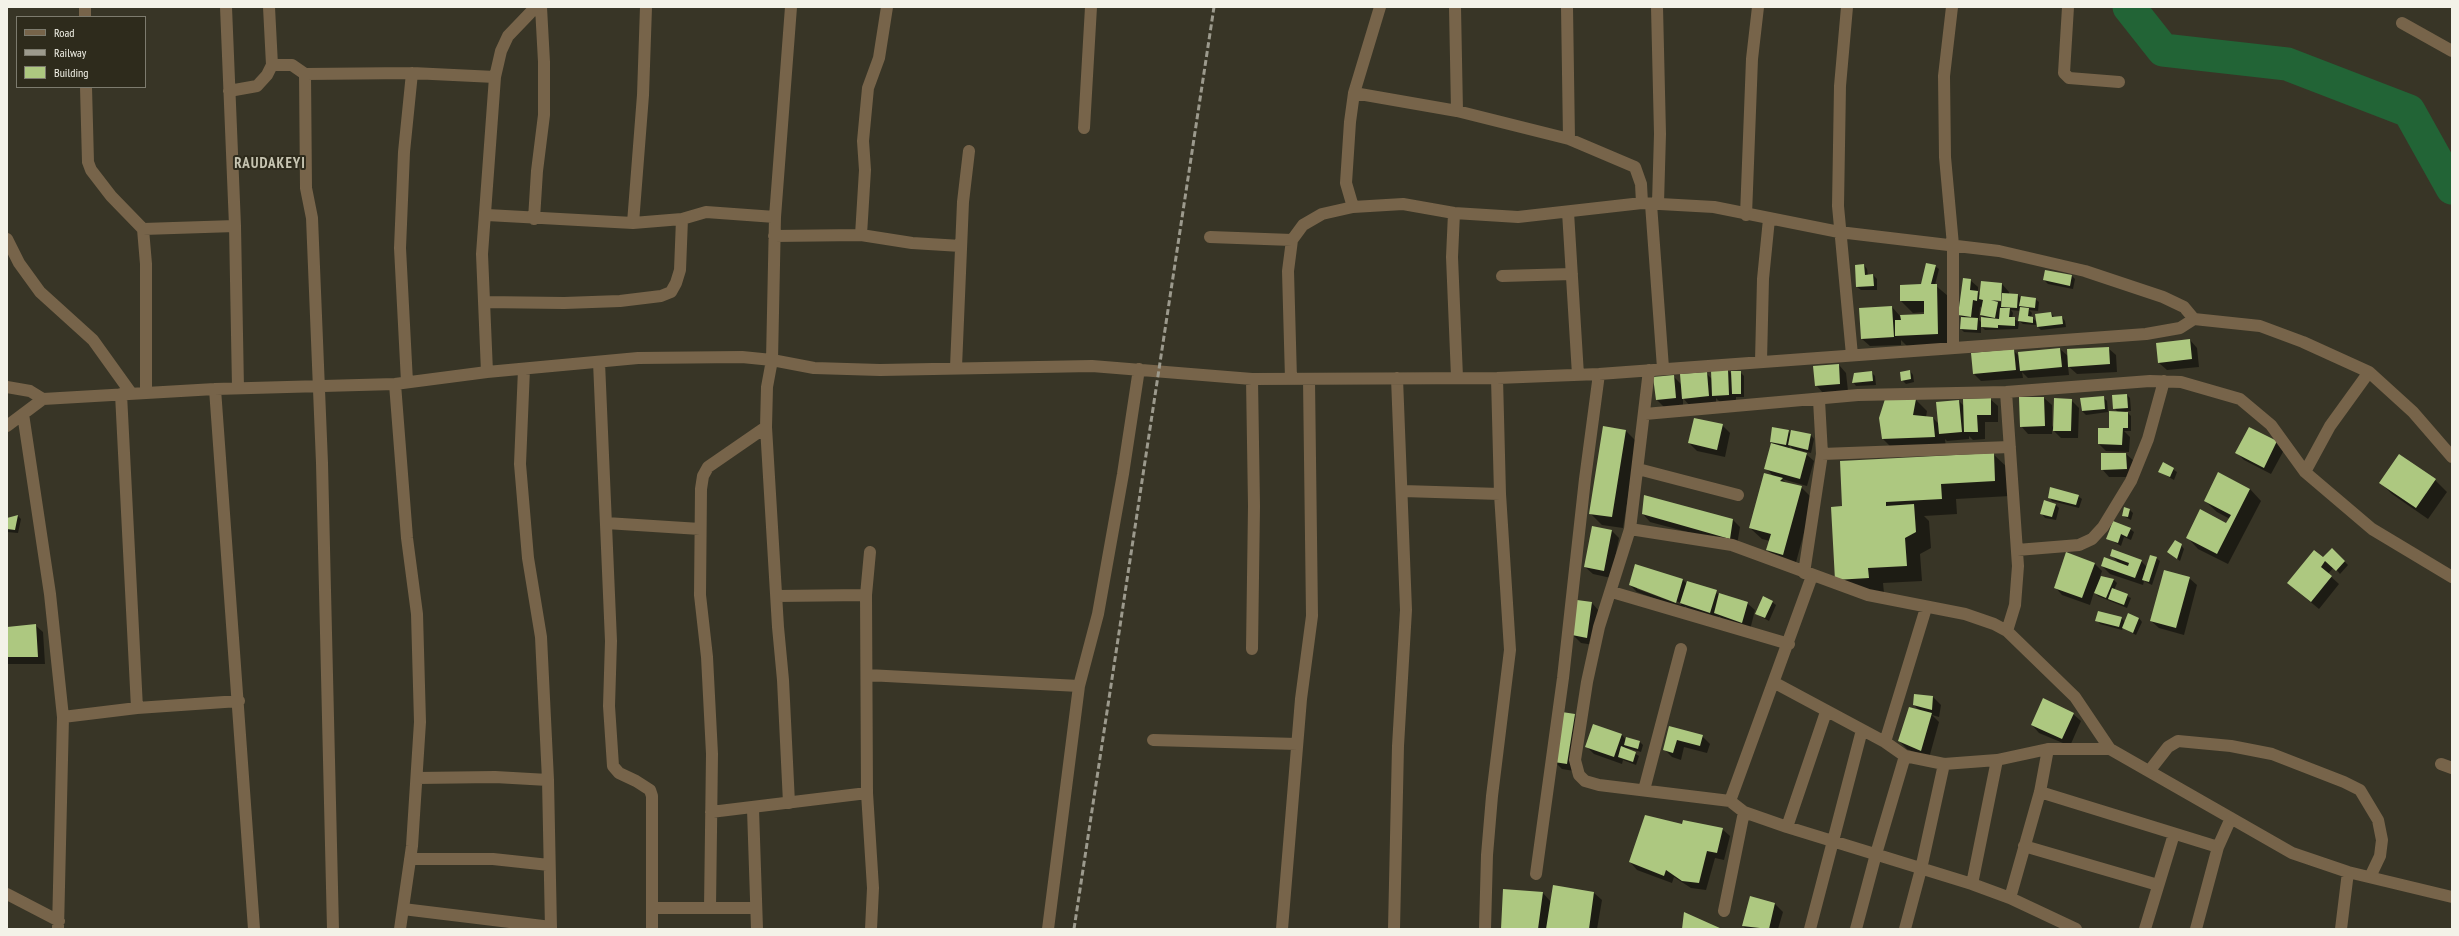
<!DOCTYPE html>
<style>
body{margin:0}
#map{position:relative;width:2459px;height:936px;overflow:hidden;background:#383526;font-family:"PT Sans Narrow",sans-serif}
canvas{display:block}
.frame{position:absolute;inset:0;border:8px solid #f3f2e8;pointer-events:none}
.legend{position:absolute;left:16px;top:16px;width:130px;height:72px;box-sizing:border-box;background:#2e2b1c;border:1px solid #7d7b6e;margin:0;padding:5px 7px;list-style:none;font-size:12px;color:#f3f2e8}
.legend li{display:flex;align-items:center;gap:8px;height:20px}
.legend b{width:20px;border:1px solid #7d7b6e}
</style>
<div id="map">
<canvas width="2459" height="936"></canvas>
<div class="frame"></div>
<ul class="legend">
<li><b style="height:5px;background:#77644a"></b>Road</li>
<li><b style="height:5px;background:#9c9a8d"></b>Railway</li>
<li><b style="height:11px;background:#adc880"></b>Building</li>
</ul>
</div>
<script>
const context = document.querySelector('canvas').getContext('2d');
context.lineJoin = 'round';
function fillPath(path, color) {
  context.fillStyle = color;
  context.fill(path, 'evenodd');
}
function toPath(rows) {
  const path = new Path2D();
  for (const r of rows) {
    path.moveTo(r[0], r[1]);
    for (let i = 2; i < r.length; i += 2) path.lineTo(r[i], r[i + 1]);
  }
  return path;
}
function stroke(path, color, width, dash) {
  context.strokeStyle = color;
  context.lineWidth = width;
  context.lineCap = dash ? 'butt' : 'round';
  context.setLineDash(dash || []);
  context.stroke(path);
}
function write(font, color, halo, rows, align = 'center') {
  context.font = font + ' "PT Sans Narrow",sans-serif';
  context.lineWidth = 4;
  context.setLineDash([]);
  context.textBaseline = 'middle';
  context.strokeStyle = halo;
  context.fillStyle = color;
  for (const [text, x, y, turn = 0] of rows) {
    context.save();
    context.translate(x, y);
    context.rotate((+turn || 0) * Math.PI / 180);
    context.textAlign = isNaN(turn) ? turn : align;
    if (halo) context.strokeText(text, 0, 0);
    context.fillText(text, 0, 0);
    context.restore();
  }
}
fillPath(toPath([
 [1864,265,1867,269,1868,276,1873,275,1877,279,1877,290,1861,290,1857,287],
 [1935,266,1939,269,1935,285,1948,296,1949,345,1908,347,1901,340,1901,345,1870,346,1862,339,1892,307,1900,316,1925,314,1925,312,1913,313,1901,301,1922,285],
 [2072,276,2075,279,2073,289,2048,284,2044,280],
 [1970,280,1978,287,1978,292,1981,295,2002,284,2009,292,2009,294,2018,295,2021,299,2035,299,2039,302,2038,311,2029,310,2032,313,2031,317,2037,322,2051,313,2054,317,2062,317,2065,321,2066,327,2041,330,2036,325,2023,324,2019,321,2020,311,2011,310,2013,313,2012,318,2019,322,2018,329,1985,330,1981,326,1981,333,1964,332,1961,329,1962,317,1960,315],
 [1987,299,2006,300,2006,302,1987,301],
 [1980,307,1983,308,1981,315,1985,319,1982,323,1979,320],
 [2190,340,2197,348,2199,367,2167,370,2159,363],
 [2108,348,2116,355,2117,372,2077,374,2068,366,2069,375,2028,378,2022,372,2023,378,1981,381,1974,374,2013,350,2019,356,2060,349,2069,357],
 [1839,365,1846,373,1848,391,1823,393,1816,385],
 [1728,370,1732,375,1740,372,1744,376,1744,397,1736,397,1736,403,1721,403,1716,398,1716,404,1690,406,1683,398,1683,405,1665,408,1657,400,1654,378,1673,376,1681,384,1706,373,1712,379],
 [1910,371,1913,375,1914,382,1906,384,1902,380],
 [1871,372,1875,376,1876,385,1856,386,1853,382],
 [2127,395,2130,398,2131,411,2126,411,2131,416,2131,431,2124,431,2130,437,2129,452,2106,451,2099,444,2112,429,2118,412,2114,408],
 [2103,397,2107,401,2108,412,2086,415,2082,411,2081,399],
 [2044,398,2052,405,2052,427,2071,400,2079,408,2078,438,2061,438,2052,429,2052,434,2028,434,2021,426],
 [1990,399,1998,406,1998,422,1985,422,1985,439,1973,440,1969,436,1969,439,1947,441,1945,439,1946,448,1895,451,1883,439,1880,418,1916,400,1927,411,1926,417,1933,418,1939,424,1959,401,1964,406],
 [1722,425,1730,433,1725,457,1697,451,1689,443],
 [1625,430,1637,442,1623,528,1602,525,1590,513],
 [1788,431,1791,434,1792,431,1811,435,1814,439,1811,453,1799,450,1798,451,1806,454,1814,461,1807,486,1782,479,1787,484,1801,487,1813,499,1795,566,1779,561,1767,550,1770,541,1762,539,1750,528,1773,476,1766,468,1772,444,1771,442],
 [1790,446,1794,450,1789,449],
 [2276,442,2284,450,2271,474,2244,460,2237,453],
 [1993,454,2009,469,2010,496,1956,499,1957,514,1924,516,1929,521,1931,548,1920,554,1922,581,1883,583,1884,593,1851,595,1836,579,1843,507],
 [2126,454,2134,461,2134,477,2109,477,2102,469],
 [2399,456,2435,480,2447,492,2428,519,2392,494,2381,483],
 [2164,464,2177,472,2174,480,2160,472],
 [2219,473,2250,489,2261,501,2228,564,2198,549,2187,537,2227,524,2230,519,2217,512,2205,501],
 [2078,496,2082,499,2079,508,2052,501,2049,497],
 [2056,505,2059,508,2056,520,2045,518,2042,514],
 [2130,510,2133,513,2131,520,2123,516],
 [1643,514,1732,519,1740,527,1737,545,1650,522],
 [18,516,21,519,18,533,7,532,7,519],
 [2130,529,2134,532,2131,540,2124,537,2121,546,2107,538],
 [1611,530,1619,538,1611,578,1593,574,1585,567],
 [2181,545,2184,549,2180,561,2169,552],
 [2332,549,2348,565,2340,574,2334,567,2328,574,2339,584,2319,609,2296,590],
 [2111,555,2141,561,2147,567,2156,558,2160,561,2152,585,2144,581,2143,585,2110,574,2102,566,2120,564],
 [2094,563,2102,571,2100,577,2114,580,2117,583,2114,590,2131,598,2127,608,2098,596,2094,592,2090,605,2062,595,2055,587],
 [2189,578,2197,585,2184,635,2159,628,2151,621],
 [1683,580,1687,584,1747,603,1755,610,1750,630,1723,620,1719,616,1718,620,1689,610,1685,606,1684,609,1637,592,1630,585],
 [1637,587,1681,603,1681,605,1637,589],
 [1772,602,1776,605,1769,621,1756,614],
 [1592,603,1599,611,1594,645,1581,643,1573,635],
 [2121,618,2125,622,2139,618,2142,622,2136,635,2123,628,2122,630,2100,624,2097,620],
 [35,625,43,632,45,664,7,664,7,628],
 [1915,695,1933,697,1941,705,1939,717,1932,715,1939,722,1929,758,1907,749,1899,741,1920,711,1914,705],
 [2073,714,2081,721,2070,746,2039,733,2032,725],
 [1575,715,1582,723,1574,771,1562,769,1555,762],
 [1594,726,1622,735,1626,740,1627,738,1640,742,1643,745,1641,752,1628,748,1627,749,1639,756,1636,765,1623,760,1622,764,1594,754,1587,747],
 [1670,727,1702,736,1710,744,1707,753,1684,747,1681,760,1672,757,1664,749],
 [1683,825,1722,829,1730,836,1724,860,1715,858,1706,890,1691,888,1674,877,1672,883,1637,870,1630,862],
 [1542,892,1551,902,1594,893,1602,900,1597,929,1502,929],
 [1751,897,1775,904,1783,912,1778,929,1746,929,1743,926]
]), '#0007');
stroke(toPath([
 [2129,7,2163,50,2287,64,2409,111,2452,188]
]), '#226436', 33);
fillPath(toPath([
 [1926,263,1936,265,1931,284,1937,284,1938,334,1895,336,1895,320,1901,320,1900,315,1924,314,1924,301,1900,301,1900,285,1921,284],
 [1864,264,1865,275,1873,274,1874,286,1856,287,1855,265],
 [2045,270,2072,275,2070,286,2043,280],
 [1963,278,1971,279,1970,290,1978,291,1977,301,1973,300,1971,317,1958,315],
 [1981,281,2002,283,2001,301,1991,300,1998,302,1995,318,1980,315,1983,300,1979,299],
 [2002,293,2018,294,2017,308,2001,307],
 [2021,296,2036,298,2035,308,2019,306],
 [1892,306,1894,337,1861,339,1859,308],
 [2020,307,2029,308,2028,316,2033,317,2033,323,2018,321],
 [2000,308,2010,308,2009,317,2015,317,2015,326,1998,325,1998,328,1981,327,1981,317,1999,319],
 [2051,312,2052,317,2062,316,2063,324,2037,327,2035,314],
 [1961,317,1978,318,1977,330,1960,329],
 [2190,339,2192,359,2158,363,2156,343],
 [2109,347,2110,364,2068,367,2067,349],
 [2060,348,2062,367,2020,371,2018,352],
 [2014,349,2016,370,1973,374,1971,353],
 [1839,364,1840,384,1815,386,1813,366],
 [1728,369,1729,395,1712,396,1711,370],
 [1910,370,1911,379,1901,381,1900,372],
 [1731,371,1741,371,1741,394,1732,394],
 [1872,371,1873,381,1852,383,1854,373],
 [1707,372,1709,396,1682,399,1680,374],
 [1674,375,1676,398,1656,400,1653,377],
 [2127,394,2128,408,2113,409,2112,395],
 [2104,396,2105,409,2082,411,2080,398],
 [2019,397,2044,397,2045,426,2020,427],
 [1991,398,1991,415,1977,415,1978,432,1964,432,1963,399],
 [2054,398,2072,399,2071,431,2053,431],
 [1885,399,1916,399,1913,415,1933,417,1935,437,1882,439,1879,418],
 [1959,400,1962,432,1939,434,1936,402],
 [2109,411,2128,412,2128,428,2123,428,2122,445,2098,444,2098,428,2109,428],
 [1694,418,1723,424,1717,450,1688,443],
 [1603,426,1626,430,1612,517,1589,514],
 [1772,427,1789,430,1786,445,1770,442],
 [2249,427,2277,441,2264,468,2235,453],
 [1791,430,1811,434,1808,450,1788,445],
 [1771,443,1807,453,1800,479,1764,469],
 [1994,453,1995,481,1941,484,1942,499,1886,502,1886,506,1914,504,1916,532,1905,538,1907,566,1868,568,1869,578,1835,580,1831,507,1842,506,1840,461],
 [2101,453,2126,453,2127,469,2101,470],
 [2399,454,2436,479,2416,508,2379,483],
 [2163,462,2174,468,2170,477,2158,472],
 [2218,472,2250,489,2217,554,2186,538,2200,509,2226,523,2231,515,2204,501],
 [1764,473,1783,478,1780,481,1802,486,1783,555,1766,550,1771,534,1749,528],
 [2050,487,2079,495,2076,505,2048,498],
 [1644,495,1733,519,1730,539,1642,514],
 [2044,500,2056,504,2052,517,2040,514],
 [2124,507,2130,509,2128,517,2122,516],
 [18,515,15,530,7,529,7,518],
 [2113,521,2131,528,2127,537,2121,534,2118,543,2106,539],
 [1592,526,1612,530,1604,571,1584,567],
 [2175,540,2182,544,2177,559,2167,552],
 [2332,548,2345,561,2336,571,2325,561,2321,567,2332,576,2311,602,2287,583,2314,550,2323,557],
 [2112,549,2142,560,2135,578,2101,566,2104,557,2128,566,2129,563,2110,556],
 [2066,552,2095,563,2082,598,2054,588],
 [2150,555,2157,557,2149,582,2142,580],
 [1635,564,1683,579,1676,603,1629,585],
 [2164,570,2190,577,2176,628,2150,621],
 [2101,576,2114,579,2106,598,2094,593],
 [1687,581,1717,590,1710,613,1680,603],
 [2112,588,2128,594,2124,605,2108,599],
 [1719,593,1748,602,1742,623,1714,613],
 [1763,596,1773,601,1765,618,1755,614],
 [1577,600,1592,602,1587,638,1572,635],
 [2098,611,2122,617,2119,627,2095,621],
 [2128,613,2139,618,2133,633,2122,628],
 [36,624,38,657,7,657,7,627],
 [1914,694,1933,696,1932,710,1913,705],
 [2043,698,2074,713,2062,739,2031,725],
 [1909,707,1932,713,1921,751,1898,741],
 [1562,712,1575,714,1567,764,1554,762],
 [1593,724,1622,734,1614,757,1585,747],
 [1669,726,1703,735,1700,746,1677,740,1673,753,1663,750],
 [1626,737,1640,741,1638,749,1624,745],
 [1621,746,1636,752,1633,762,1618,757],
 [1645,815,1682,824,1683,820,1723,828,1717,853,1707,851,1699,883,1682,881,1666,870,1664,876,1629,862],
 [1553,885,1594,892,1589,929,1546,929],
 [1503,889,1543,892,1538,929,1501,929],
 [1750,896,1775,903,1769,929,1742,926],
 [1684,912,1722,929,1682,929]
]), '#adc880');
stroke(toPath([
 [226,7,235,226,238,388],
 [1455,7,1457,111],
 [1567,7,1569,139],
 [1657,7,1660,134,1658,203],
 [1847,7,1840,86,1838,206,1852,355],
 [1952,7,1944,76,1945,157,1953,245,1953,348],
 [2068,7,2064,73,2069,78,2119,82],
 [85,17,85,7],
 [2402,23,2452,51],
 [272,65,292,65,305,74,412,73,495,77],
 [305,74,306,188,312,218,322,463,333,929],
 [86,87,88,162,91,170,111,196,143,229,146,264,146,393],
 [229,91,257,86,267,75,272,65,269,7],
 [1354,93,1457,111,1569,139,1635,167,1641,184,1642,203],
 [1084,128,1091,7],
 [1651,204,1663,368],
 [1353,207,1346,183,1350,122,1354,93,1380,7],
 [1568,212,1578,375],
 [1454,213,1452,257,1457,377],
 [487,215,633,223,682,219,706,212,775,217],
 [1746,215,1752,59,1758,7],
 [534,219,537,171,544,115,544,62,541,7],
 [633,223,643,95,646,7],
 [143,229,235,226],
 [861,235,865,170,863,141,868,88,879,58,887,7],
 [774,236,861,235,912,243,961,246],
 [1210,237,1292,240],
 [7,239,19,263,40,292,93,340,131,393],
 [1502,276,1572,274],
 [484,302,564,303,620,301,661,296,671,292,676,283,680,270,682,219],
 [1761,361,1763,279,1769,219],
 [599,362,611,641,609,706,613,766,619,773,636,781,650,790,652,796,652,929],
 [956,367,963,202,969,151],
 [524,369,520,464,528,558,541,637,548,780,551,929],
 [1649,370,1630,529,1599,627,1587,682,1575,760,1579,775,1585,781,1599,785,1730,801,1744,812,1787,827,1972,884,2010,898,2076,929],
 [487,372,482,254,495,77,501,51,508,36,531,12,541,7],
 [1291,379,1288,271,1292,240,1303,225,1322,214,1353,207,1403,204,1454,213,1518,217,1642,203,1714,207,1839,232,1999,251,2085,271,2163,297,2184,307,2194,319],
 [407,382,400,248,404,152,412,73],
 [395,384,407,538,417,614,420,722,412,846,400,929],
 [7,387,30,391,43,399],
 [215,389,254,929],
 [2006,392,2018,566,2015,605,2007,631],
 [121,394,137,708],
 [23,414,50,594,63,717,58,929],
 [1645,414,1858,395,2006,392,2150,381,2181,382,2240,399,2271,425,2305,472,2372,529,2452,577],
 [7,426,43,399,215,389,395,384,487,372,638,358,742,357,772,360,814,368,880,370,1092,366,1252,379,1497,378,1599,374,2146,334,2180,328,2194,319,2260,326,2303,342,2369,372,2413,412,2452,457],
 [1822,454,2010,447],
 [1638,469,1738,495],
 [2305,472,2330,426,2369,372],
 [1403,491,1500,494],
 [606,523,700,529],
 [1630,529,1732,545,1868,595,1965,614,1994,624,2007,631,2075,697,2110,749,2292,853,2348,872,2452,897],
 [2017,550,2079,545,2092,539,2103,527,2131,481,2148,439,2164,381],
 [870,552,866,595,867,793,873,888,871,929],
 [1804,573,1822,454,1819,400],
 [1612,592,1789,644],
 [777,596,866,595],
 [1252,649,1254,506,1252,379],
 [867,675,1079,686],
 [1775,683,1885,742,1905,756,1944,764,1997,760,2048,749,2110,749],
 [63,717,137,708,239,701],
 [1153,740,1297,744],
 [1885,742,1926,608],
 [2441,764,2452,768],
 [2150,770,2168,747,2178,741,2231,746,2272,754,2344,782,2360,790,2378,820,2382,840,2380,856,2370,877],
 [417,778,495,777,548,780],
 [1644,790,1681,649],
 [2040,792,2218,847],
 [1730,801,1812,576],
 [789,803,783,680,778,627,766,427,767,387,772,360,775,217,791,7],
 [753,809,757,929],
 [711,812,867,793],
 [1787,827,1826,712],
 [2024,846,2158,885],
 [410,859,493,859,549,865],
 [1536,874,1563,678,1585,479,1599,374],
 [1972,884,1997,760],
 [7,894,59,921],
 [2010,898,2040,792,2048,749],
 [652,908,756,908],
 [710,908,712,754,707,657,700,595,701,489,703,476,708,467,766,427],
 [403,909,551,927],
 [1724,911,1744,812],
 [1048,929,1079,686,1098,614,1123,474,1139,369],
 [1282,929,1301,699,1312,616,1309,380],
 [1394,929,1398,746,1406,610,1397,378],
 [1485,929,1487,855,1492,796,1510,650,1500,494,1497,378],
 [1810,929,1862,730],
 [1856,929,1876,854,1905,756],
 [1905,929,1921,869,1944,764],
 [2145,929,2174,834],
 [2196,929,2218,847,2231,818],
 [2341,929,2348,872]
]), '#77644a', 12);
stroke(toPath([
 [1074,929,1214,7]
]), '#9c9a8d', 3, [6, 3]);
context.letterSpacing = '1px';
write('bold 15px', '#c6c4b1', '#2e2b1c', [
 ["RAUDAKEYI",270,164]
]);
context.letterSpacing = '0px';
</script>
